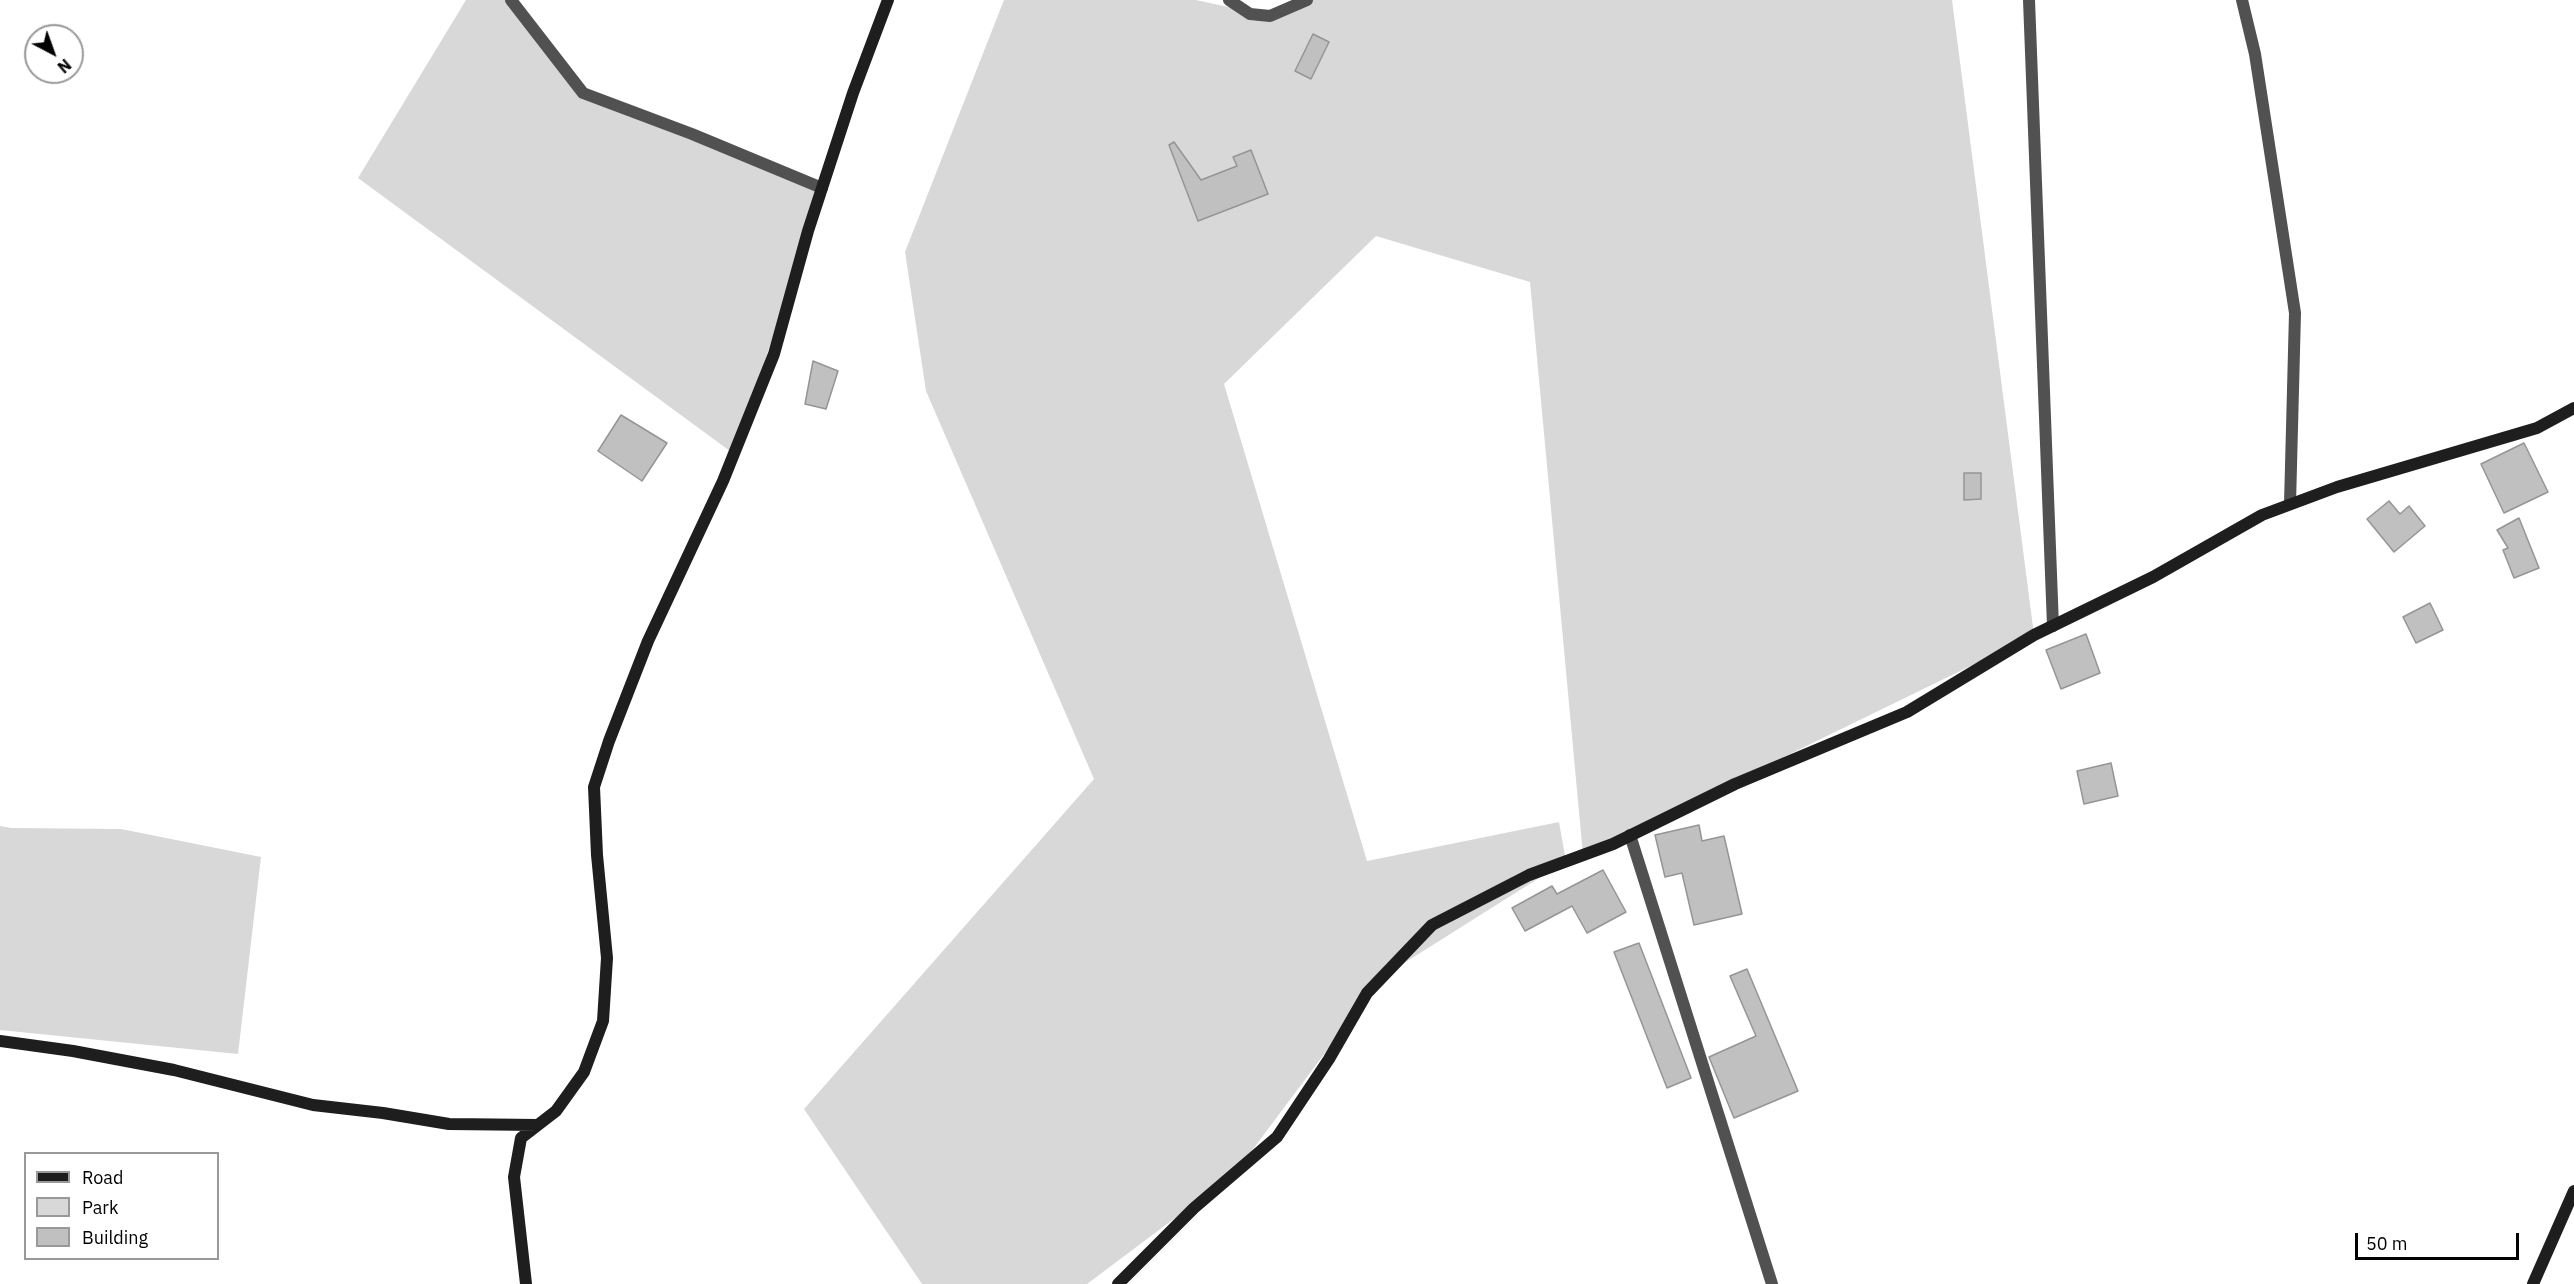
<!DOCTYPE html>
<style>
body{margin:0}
#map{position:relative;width:2574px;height:1284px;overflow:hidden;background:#fff;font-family:"IBM Plex Sans",sans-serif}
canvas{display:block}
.legend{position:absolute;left:24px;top:1152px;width:195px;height:108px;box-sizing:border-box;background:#fff;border:2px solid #999;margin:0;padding:8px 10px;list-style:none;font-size:18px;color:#000}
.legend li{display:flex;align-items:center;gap:12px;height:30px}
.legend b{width:30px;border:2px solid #999}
.north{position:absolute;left:24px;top:24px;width:60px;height:60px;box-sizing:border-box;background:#fff;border:2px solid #999;border-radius:50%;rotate:139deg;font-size:16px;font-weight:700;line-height:24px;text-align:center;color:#000}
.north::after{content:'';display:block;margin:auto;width:21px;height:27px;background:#000;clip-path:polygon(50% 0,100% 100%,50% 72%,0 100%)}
.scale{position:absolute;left:2355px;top:1233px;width:164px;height:27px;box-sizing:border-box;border:3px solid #000;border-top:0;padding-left:8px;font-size:18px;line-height:21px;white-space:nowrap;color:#000;-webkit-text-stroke:4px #fff;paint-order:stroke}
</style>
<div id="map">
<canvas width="2574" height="1284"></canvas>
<ul class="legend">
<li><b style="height:8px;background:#1e1e1e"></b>Road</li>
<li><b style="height:16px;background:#d8d8d8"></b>Park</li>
<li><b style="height:16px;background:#c0c0c0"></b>Building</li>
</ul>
<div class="north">N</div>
<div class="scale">50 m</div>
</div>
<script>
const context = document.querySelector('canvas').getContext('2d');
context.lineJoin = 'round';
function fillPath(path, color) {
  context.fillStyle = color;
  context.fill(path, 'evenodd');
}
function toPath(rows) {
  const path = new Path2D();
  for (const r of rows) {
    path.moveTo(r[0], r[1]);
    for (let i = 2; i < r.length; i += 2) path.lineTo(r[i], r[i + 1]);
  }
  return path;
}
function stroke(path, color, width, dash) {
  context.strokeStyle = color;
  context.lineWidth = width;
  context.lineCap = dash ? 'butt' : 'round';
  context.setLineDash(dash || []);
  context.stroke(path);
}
fillPath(toPath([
 [466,0,509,0,583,93,822,188,734,454,358,178],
 [1004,0,1196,0,1270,16,1298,0,1952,0,2034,635,1583,855,1530,282,1376,236,1224,384,1367,861,1559,822,1566,861,1382,977,1235,1173,1087,1284,922,1284,804,1109,1094,779,926,391,905,252],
 [0,826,11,828,121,829,261,857,238,1054,0,1030]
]), '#d8d8d8');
const building = toPath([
 [1313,34,1329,42,1311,79,1295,71,1313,34],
 [1174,142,1201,180,1237,166,1233,157,1251,150,1268,194,1198,221,1169,145,1174,142],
 [813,361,838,371,826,409,805,404,813,361],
 [621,415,667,443,642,481,598,451,621,415],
 [2524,443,2548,492,2504,513,2481,464,2524,443],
 [1964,473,1981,473,1981,499,1964,500,1964,473],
 [2389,501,2400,514,2409,506,2425,526,2394,552,2367,519,2389,501],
 [2519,518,2539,568,2514,578,2503,550,2508,548,2497,530,2519,518],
 [2430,603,2443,630,2416,643,2403,617,2430,603],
 [2086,634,2100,673,2061,689,2046,650,2086,634],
 [2111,763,2118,796,2084,804,2077,771,2111,763],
 [1699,825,1702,841,1724,836,1742,914,1694,925,1682,873,1665,877,1655,835,1699,825],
 [1603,870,1626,912,1587,933,1572,906,1525,931,1512,908,1552,886,1557,894,1603,870],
 [1639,943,1691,1078,1667,1088,1614,952,1639,943],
 [1747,969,1798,1091,1734,1118,1709,1057,1756,1036,1730,976,1747,969]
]);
fillPath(building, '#c0c0c0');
stroke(building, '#959595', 1.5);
stroke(toPath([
 [511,0,583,93,692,134,822,188],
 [1229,0,1250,14,1270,16,1307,0],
 [2029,0,2053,626],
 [2242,0,2255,54,2295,313,2290,504],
 [1630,835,1772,1284]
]), '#515151', 12);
stroke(toPath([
 [0,1041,73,1051,174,1070,313,1105,383,1113,449,1124,538,1125],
 [526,1284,514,1177,521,1138,556,1111,584,1072,603,1021,607,958,597,855,594,787,609,741,648,641,723,481,774,354,808,231,853,93,888,0],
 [1118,1284,1194,1208,1277,1137,1329,1059,1367,993,1432,925,1529,875,1613,844,1735,784,1907,712,2034,635,2153,577,2262,515,2337,487,2537,428,2574,408],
 [2533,1284,2574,1191]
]), '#1e1e1e', 12);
</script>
